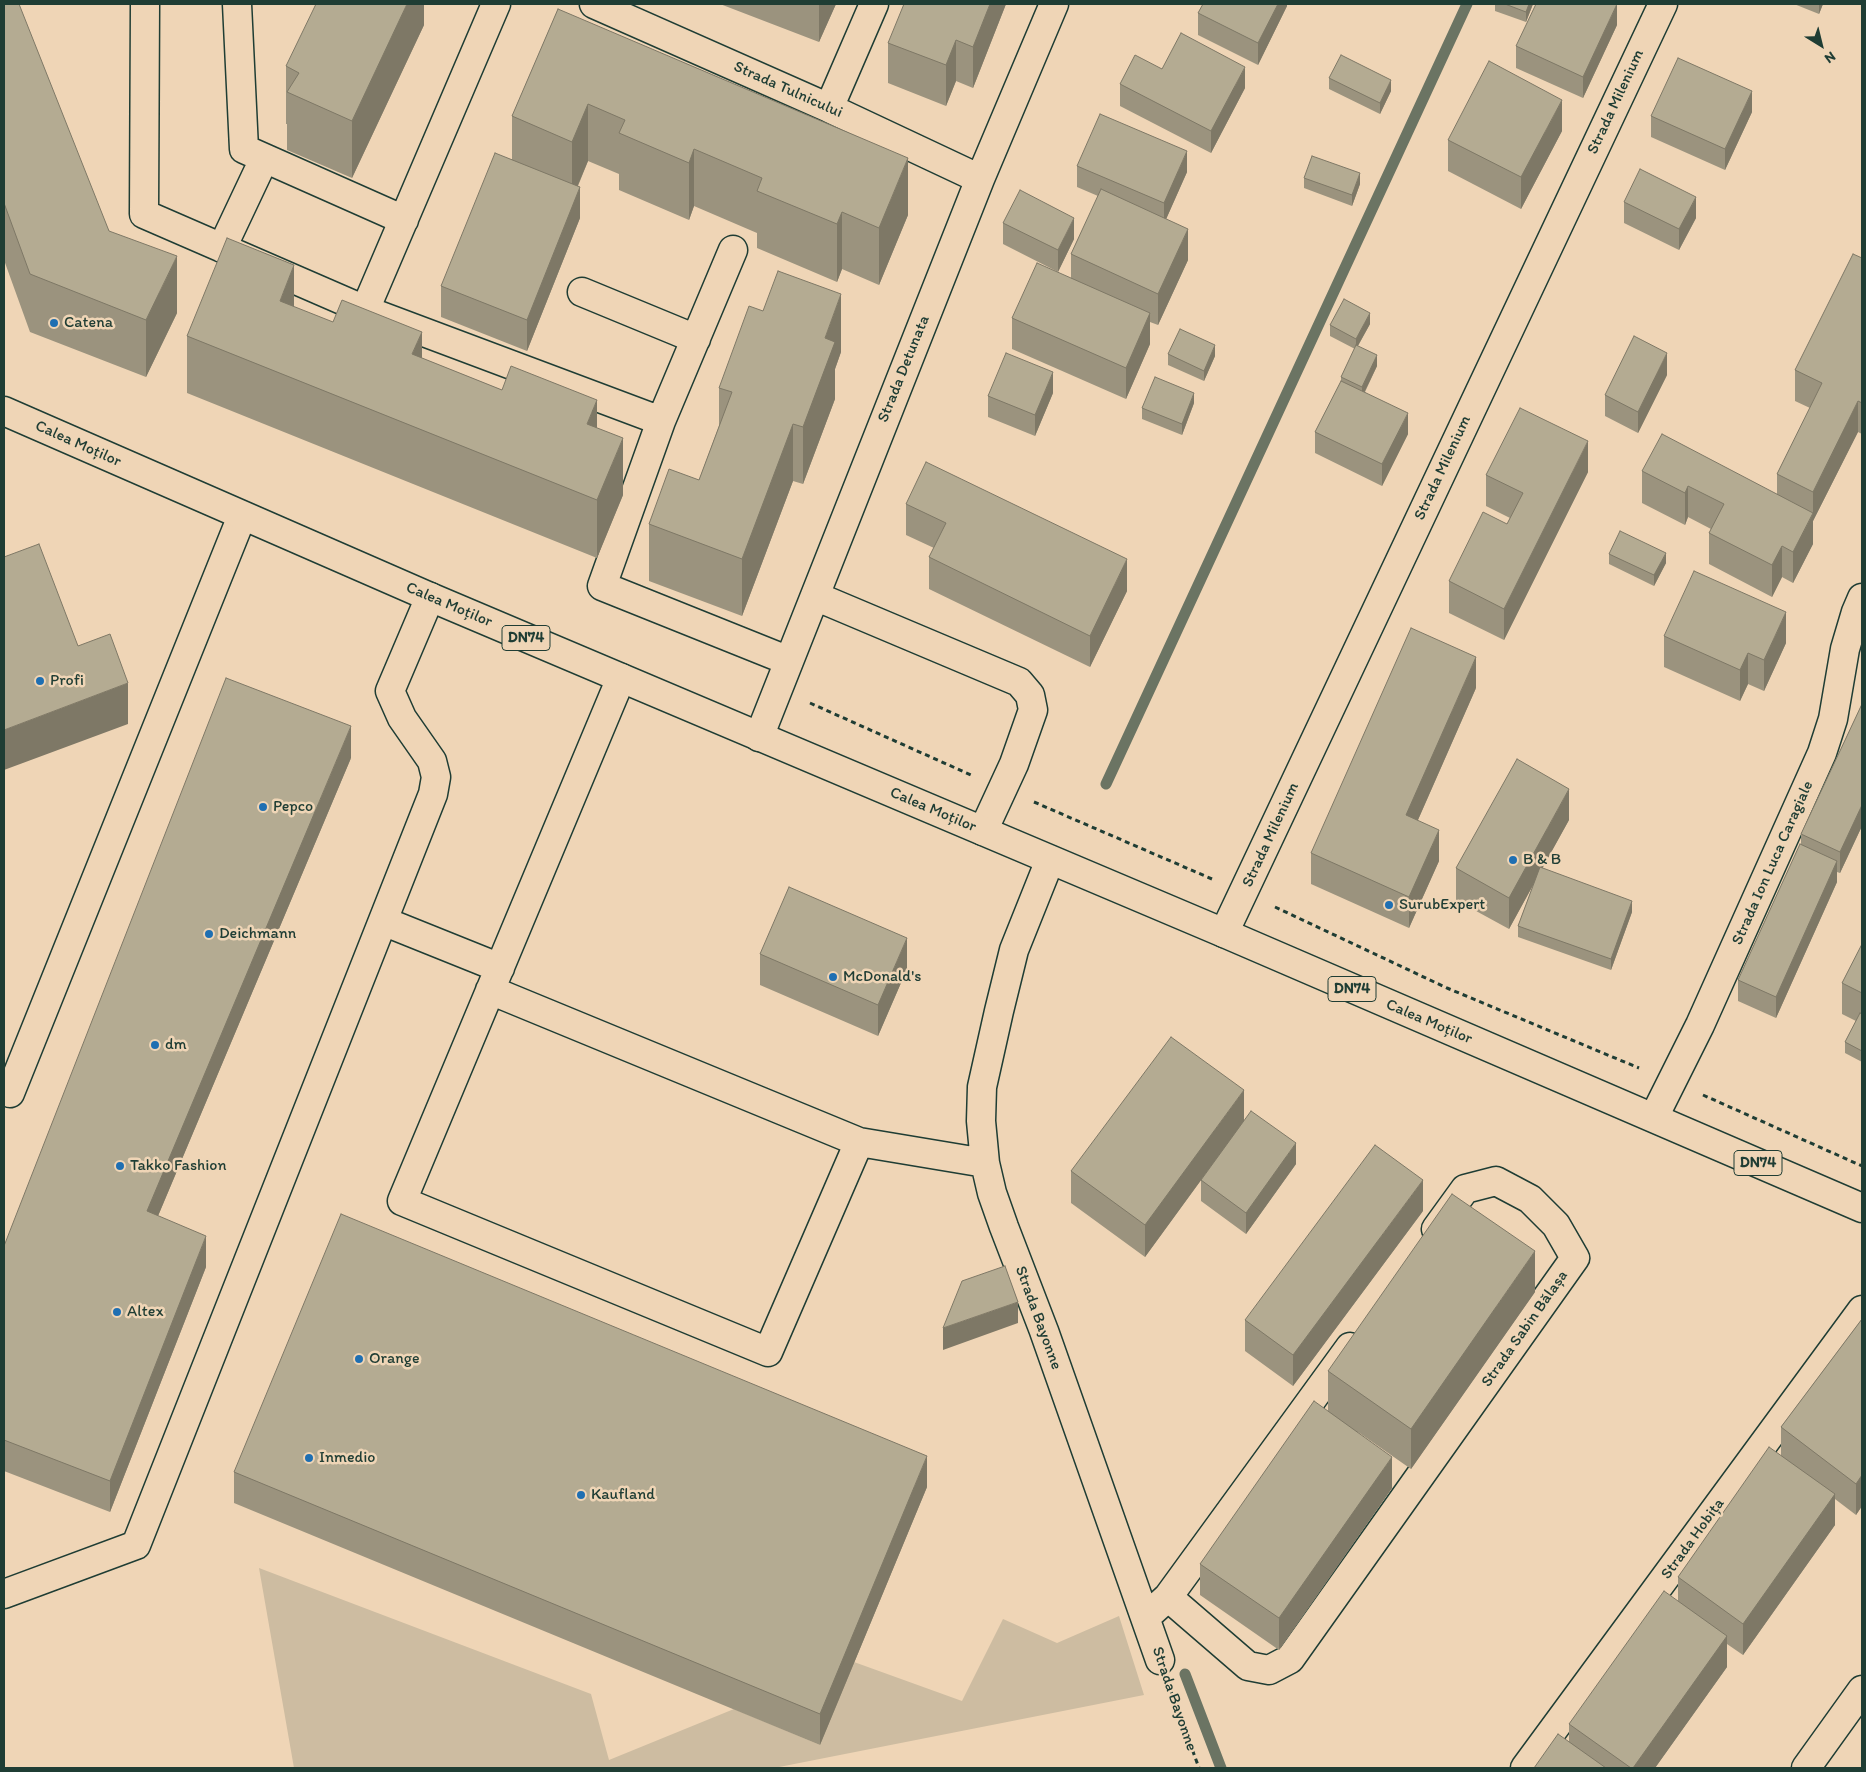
<!DOCTYPE html>
<meta charset="utf-8">
<style>
body{margin:0}
#map{position:relative;width:1866px;height:1772px;overflow:hidden;background:#efd5b6;font-family:Itim,sans-serif}
canvas{display:block}
.frame{position:absolute;inset:0;border:5px solid #1f3d34;pointer-events:none}
.north{position:absolute;left:1796px;top:20px;width:50px;height:50px;-webkit-text-stroke:4px #efd5b6;paint-order:stroke;rotate:144deg;font-size:14px;font-weight:700;line-height:20px;text-align:center;color:#1f3d34}
.north::after{content:'';display:block;margin:auto;width:18px;height:22px;background:#1f3d34;clip-path:polygon(50% 0,100% 100%,50% 72%,0 100%)}
</style>
<div id="map">
<canvas width="1866" height="1772"></canvas>
<div class="frame"></div>
<div class="north">N</div>
</div>
<script>
const context = document.querySelector('canvas').getContext('2d');
context.lineJoin = 'round';
function fillPath(path, color) {
  context.fillStyle = color;
  context.fill(path, 'evenodd');
}
function toPath(rows) {
  const path = new Path2D();
  for (const r of rows) {
    path.moveTo(r[0], r[1]);
    for (let i = 2; i < r.length; i += 2) path.lineTo(r[i], r[i + 1]);
  }
  return path;
}
function stroke(path, color, width, dash) {
  context.strokeStyle = color;
  context.lineWidth = width;
  context.lineCap = dash ? 'butt' : 'round';
  context.setLineDash(dash || []);
  context.stroke(path);
}
function write(font, color, halo, rows, align = 'center') {
  context.font = font + ' Itim,sans-serif';
  context.lineWidth = 5;
  context.setLineDash([]);
  context.textBaseline = 'middle';
  context.strokeStyle = halo;
  context.fillStyle = color;
  for (const [text, x, y, turn = 0] of rows) {
    context.save();
    context.translate(x, y);
    context.rotate((+turn || 0) * Math.PI / 180);
    context.textAlign = isNaN(turn) ? turn : align;
    if (halo) context.strokeText(text, 0, 0);
    context.fillText(text, 0, 0);
    context.restore();
  }
}
fillPath(toPath([
 [259,1568,591,1694,609,1760,734,1709,820,1745,854,1662,962,1701,1003,1619,1057,1643,1119,1616,1144,1695,774,1768,294,1768]
]), '#cdbca1');
stroke(toPath([
 [1106,784,1467,4],
 [1185,1674,1221,1768]
]), '#6b7463', 11);
const minor = toPath([
 [145,4,144,214,365,310,661,421],
 [237,4,244,149,404,220],
 [594,4,829,108,980,179],
 [829,108,874,4],
 [222,248,264,159],
 [733,250,661,421,602,586,789,661],
 [582,292,696,339],
 [365,310,496,4],
 [815,596,1019,682,1030,695,1033,710,1014,764,983,831],
 [621,678,402,1201,768,1352,859,1142],
 [759,737,980,179,1054,4],
 [1050,860,1014,950,999,1011,982,1087,981,1121,985,1163,992,1193,1004,1227,1044,1331,1160,1660],
 [383,921,500,968],
 [1224,933,1663,4],
 [490,990,859,1142,985,1163],
 [4,1090,10,1093,242,516],
 [1654,1117,1700,1025,1822,753,1833,719,1845,649,1856,612,1862,598],
 [4,1594,136,1545,433,794,436,777,432,761,402,718,390,691,430,597],
 [1168,1597,1248,1666,1269,1670,1290,1659,1575,1258,1556,1225,1530,1199,1496,1181,1465,1189,1436,1229],
 [1146,1617,1168,1597,1350,1347],
 [1525,1768,1862,1310],
 [1806,1768,1862,1690]
]);
const major = toPath([
 [4,411,430,597,1224,933,1862,1208]
]);
stroke(minor, '#1f3d34', 31);
stroke(major, '#1f3d34', 31);
stroke(toPath([
 [810,703,971,775],
 [1034,802,1212,879],
 [1275,907,1447,988,1639,1068],
 [1703,1095,1862,1166],
 [1171,1691,1199,1768]
]), '#1f3d34', 3, [5, 4]);
stroke(minor, '#efd5b6', 28);
stroke(major, '#efd5b6', 28);
fillPath(toPath([
 [4,4,109,231,177,313,146,377,30,332,4,260],
 [424,4,424,25,352,178,287,150,287,124,286,124,286,66],
 [720,4,836,4,819,42],
 [1006,4,973,88,956,81,946,106,888,83,888,43],
 [1287,4,1287,6,1258,65,1198,35,1198,13],
 [1495,4,1533,4,1526,22,1495,11],
 [1794,4,1823,4,1819,14],
 [558,9,908,215,879,285,842,269,837,282,757,248,757,233,694,206,689,220,619,190,619,174,588,161,578,186,580,218,527,351,441,317,441,286,512,159,512,116],
 [1617,25,1583,98,1516,68,1516,46],
 [1162,69,1245,88,1211,153,1120,106,1120,84],
 [1329,78,1391,91,1380,114,1329,89],
 [1752,112,1725,170,1651,137,1651,116],
 [1562,131,1521,209,1448,171,1448,140],
 [1077,166,1187,172,1166,219,1188,260,1158,325,1150,322,1150,344,1126,399,1012,349,1012,318,1071,278,1071,254,1098,196,1077,187],
 [1304,178,1360,184,1352,206,1304,188],
 [1624,202,1696,218,1679,250,1624,223],
 [1003,223,1074,239,1058,272,1003,244],
 [1862,258,1862,434,1858,432,1813,521,1813,544,1793,583,1782,577,1772,597,1709,564,1709,533,1711,529,1688,517,1685,525,1642,503,1642,471,1777,494,1777,474,1810,408,1795,401,1795,370],
 [294,307,597,428,623,495,597,558,187,393,187,336],
 [1370,324,1358,346,1377,366,1365,392,1408,434,1382,486,1315,453,1315,432,1341,381,1341,377,1355,349,1330,336,1330,325],
 [841,352,835,369,835,399,803,484,793,481,742,616,649,581,649,524,699,480,719,426,719,388],
 [1168,354,1215,356,1204,381,1168,365],
 [1667,375,1638,433,1605,416,1605,395],
 [1053,393,1035,436,988,417,988,396],
 [1194,403,1182,435,1142,419,1142,408],
 [1588,472,1504,640,1449,613,1449,581,1507,524,1510,518,1486,506,1486,475],
 [906,504,1127,591,1090,667,929,589,929,557,934,548,906,535],
 [1609,554,1666,563,1654,586,1609,564],
 [1664,636,1786,643,1764,691,1748,684,1740,701,1664,667],
 [1476,688,1418,820,1439,861,1409,928,1311,884,1311,853],
 [1862,704,1862,826,1840,873,1837,872,1837,882,1776,1018,1738,1001,1738,980,1801,845,1801,834],
 [351,758,158,1216,206,1267,110,1512,4,1471,4,1246],
 [1569,820,1542,868,1632,912,1611,970,1518,937,1518,926,1534,883,1509,929,1456,900,1456,868],
 [1862,944,1862,1062,1845,1053,1845,1042,1856,1021,1842,1014,1842,983],
 [760,954,907,969,878,1036,760,985],
 [1244,1121,1296,1164,1246,1234,1201,1201,1201,1180,1226,1146,1145,1257,1071,1203,1071,1171],
 [1423,1211,1293,1386,1245,1351,1245,1320],
 [1535,1292,1411,1469,1358,1432,1392,1488,1279,1650,1200,1595,1200,1564,1328,1412,1328,1371],
 [1862,1319,1862,1506,1856,1515,1835,1499,1835,1525,1743,1655,1727,1644,1727,1667,1655,1768,1534,1768,1569,1742,1569,1724,1678,1601,1678,1577,1781,1456,1781,1427],
 [234,1472,927,1487,820,1745,234,1503]
]), '#9b937e');
fillPath(toPath([
 [407,4,424,4,424,25,352,178,352,121],
 [819,4,836,4,819,42],
 [990,4,1006,4,973,88,973,47],
 [1278,4,1287,4,1287,6,1258,65,1258,43],
 [1529,4,1533,4,1526,22,1526,12],
 [1617,4,1617,25,1583,98,1583,77],
 [1819,4,1823,4,1819,14],
 [956,40,956,81,946,106,946,65],
 [1245,67,1245,88,1211,153,1211,131],
 [1391,80,1391,91,1380,114,1380,103],
 [1752,91,1752,112,1725,170,1725,149],
 [1562,100,1562,131,1521,209,1521,177],
 [588,104,588,161,572,199,572,142],
 [694,149,694,206,689,220,689,163],
 [1187,151,1187,172,1164,224,1164,203],
 [908,158,908,215,879,285,879,228],
 [1360,173,1360,184,1352,206,1352,195],
 [580,187,580,218,527,351,527,320],
 [1696,197,1696,218,1679,250,1679,229],
 [842,212,842,269,837,282,837,224],
 [1074,218,1074,239,1058,272,1058,250],
 [1188,229,1188,260,1158,325,1158,294],
 [177,256,177,313,146,377,146,320],
 [294,265,294,323,280,301],
 [841,294,841,352,835,369,835,399,803,484,803,427,825,338],
 [1150,313,1150,344,1126,399,1126,368],
 [1370,313,1370,324,1356,349,1356,339],
 [422,332,422,389,412,354],
 [1215,345,1215,356,1204,381,1204,371],
 [1667,353,1667,375,1638,433,1638,412],
 [1377,355,1377,366,1362,397,1362,387],
 [1053,372,1053,393,1035,436,1035,415],
 [1194,393,1194,403,1182,435,1182,424],
 [597,400,597,458,587,424],
 [1858,401,1858,432,1813,521,1813,544,1793,583,1793,552,1813,514,1813,492],
 [1408,413,1408,434,1382,486,1382,464],
 [793,424,793,481,742,616,742,559],
 [623,438,623,495,597,558,597,500],
 [1588,441,1588,472,1504,640,1504,609],
 [1688,486,1688,517,1685,525,1685,493],
 [1782,546,1782,577,1772,597,1772,565],
 [1666,553,1666,563,1654,586,1654,575],
 [1127,559,1127,591,1090,667,1090,636],
 [1786,612,1786,643,1764,691,1764,660],
 [1748,653,1748,684,1740,701,1740,670],
 [1476,657,1476,688,1406,847,1406,815],
 [128,683,128,724,4,770,4,730],
 [351,726,351,758,147,1242,147,1211],
 [1569,789,1569,820,1509,929,1509,898],
 [1862,805,1862,826,1840,873,1840,852],
 [1439,830,1439,861,1409,928,1409,897],
 [1837,861,1837,882,1776,1018,1776,997],
 [1632,901,1632,912,1611,970,1611,959],
 [907,938,907,969,878,1036,878,1005],
 [1244,1090,1244,1121,1145,1257,1145,1225],
 [1296,1143,1296,1164,1246,1234,1246,1213],
 [1423,1180,1423,1211,1293,1386,1293,1355],
 [206,1236,206,1267,110,1512,110,1481],
 [1535,1251,1535,1292,1411,1469,1411,1429],
 [1018,1302,1018,1323,943,1350,943,1328],
 [927,1456,927,1487,820,1745,820,1714],
 [1392,1457,1392,1488,1279,1650,1279,1618],
 [1862,1475,1862,1506,1856,1515,1856,1484],
 [1835,1494,1835,1525,1743,1655,1743,1624],
 [1727,1636,1727,1667,1655,1768,1633,1768]
]), '#7e7866');
const building = toPath([
 [4,4,19,4,109,231,177,256,146,320,30,274,4,203,4,4],
 [316,4,407,4,352,121,287,92,299,73,286,66,316,4],
 [904,4,990,4,973,47,956,40,946,65,888,43,904,4],
 [1203,4,1278,4,1258,43,1198,13,1203,4],
 [1505,4,1529,4,1526,12,1505,4],
 [1536,4,1617,4,1583,77,1516,46,1536,4],
 [558,9,908,158,879,228,842,212,837,224,757,191,762,178,694,149,689,163,619,133,625,120,588,104,572,142,512,116,558,9],
 [1181,33,1245,67,1211,131,1120,84,1135,55,1162,69,1181,33],
 [1341,55,1391,80,1380,103,1329,78,1341,55],
 [1678,58,1752,91,1725,149,1651,116,1678,58],
 [1489,61,1562,100,1521,177,1448,140,1489,61],
 [1100,114,1187,151,1164,203,1077,166,1100,114],
 [495,153,580,187,527,320,441,286,495,153],
 [1312,156,1360,173,1352,195,1304,178,1312,156],
 [1640,169,1696,197,1679,229,1624,202,1640,169],
 [1101,189,1188,229,1158,294,1071,254,1101,189],
 [1020,190,1074,218,1058,250,1003,223,1020,190],
 [227,238,294,265,280,301,333,322,342,300,422,332,412,354,502,390,511,366,597,400,587,424,623,438,597,500,187,336,227,238],
 [1853,254,1862,258,1862,403,1858,401,1813,492,1777,474,1822,383,1795,370,1853,254],
 [1037,263,1150,313,1126,368,1012,318,1037,263],
 [778,271,841,294,825,338,835,342,803,427,793,424,742,559,649,524,669,469,699,480,732,392,719,388,749,306,763,311,778,271],
 [1344,299,1370,313,1356,339,1330,325,1344,299],
 [1180,329,1215,345,1204,371,1168,354,1180,329],
 [1634,336,1667,353,1638,412,1605,395,1634,336],
 [1356,345,1377,355,1362,387,1341,377,1356,345],
 [1006,353,1053,372,1035,415,988,396,1006,353],
 [1155,377,1194,393,1182,424,1142,408,1155,377],
 [1341,381,1408,413,1382,464,1315,432,1341,381],
 [1520,408,1588,441,1504,609,1449,581,1483,512,1507,524,1523,493,1486,475,1520,408],
 [1662,434,1813,513,1793,552,1782,546,1772,565,1709,533,1724,504,1688,486,1685,493,1642,471,1662,434],
 [926,462,1127,559,1090,636,929,557,946,523,906,504,926,462],
 [1620,531,1666,553,1654,575,1609,554,1620,531],
 [39,544,78,646,110,634,128,683,4,730,4,557,39,544],
 [1694,571,1786,612,1764,660,1748,653,1740,670,1664,636,1694,571],
 [1411,628,1476,657,1406,815,1439,830,1409,897,1311,853,1411,628],
 [226,678,351,726,147,1211,206,1236,110,1481,4,1440,4,1246,226,678],
 [1862,704,1862,805,1840,852,1801,834,1862,704],
 [1517,759,1569,789,1509,898,1456,868,1517,759],
 [1800,844,1837,861,1776,997,1738,980,1800,844],
 [1540,867,1632,901,1611,959,1518,926,1540,867],
 [789,887,907,938,878,1005,760,954,789,887],
 [1862,944,1862,993,1842,983,1862,944],
 [1860,1013,1862,1014,1862,1051,1845,1042,1860,1013],
 [1171,1037,1244,1090,1145,1225,1071,1171,1171,1037],
 [1251,1111,1296,1143,1246,1213,1201,1180,1251,1111],
 [1375,1145,1423,1180,1293,1355,1245,1320,1375,1145],
 [1452,1194,1535,1251,1411,1429,1328,1371,1452,1194],
 [341,1214,927,1456,820,1714,234,1472,341,1214],
 [1005,1266,1018,1302,943,1328,962,1281,1005,1266],
 [1862,1319,1862,1475,1856,1484,1781,1427,1862,1319],
 [1314,1401,1392,1457,1279,1618,1200,1564,1314,1401],
 [1769,1447,1835,1494,1743,1624,1678,1577,1769,1447],
 [1664,1591,1727,1636,1633,1768,1631,1768,1569,1724,1664,1591],
 [1558,1734,1606,1768,1534,1768,1558,1734]
]);
fillPath(building, '#b4ab92');
stroke(building, '#7e7866', 1);
for (const [x, y, r, color] of [
 [54,323,5,"#1f6fb2"],
 [40,681,5,"#1f6fb2"],
 [263,807,5,"#1f6fb2"],
 [1513,860,5,"#1f6fb2"],
 [1389,905,5,"#1f6fb2"],
 [209,934,5,"#1f6fb2"],
 [833,977,5,"#1f6fb2"],
 [155,1045,5,"#1f6fb2"],
 [120,1166,5,"#1f6fb2"],
 [117,1312,5,"#1f6fb2"],
 [359,1359,5,"#1f6fb2"],
 [309,1458,5,"#1f6fb2"],
 [581,1495,5,"#1f6fb2"]
]) {
  const dot = new Path2D();
  dot.arc(x, y, r, 0, 2 * Math.PI);
  context.fillStyle = color;
  context.fill(dot);
  stroke(dot, '#efd5b6', 2);
}
for (const [x, y, w] of [
 [526,638,48],
 [1352,989,48],
 [1758,1163,48]
]) {
  const box = new Path2D();
  box.roundRect(x - w / 2, y - 12.5, w, 25, 4);
  context.fillStyle = '#efd5b6';
  context.fill(box);
  stroke(box, '#1f3d34', 1);
}
write('bold 15px', '#1f3d34', null, [
 ["DN74",526,638],
 ["DN74",1352,989],
 ["DN74",1758,1163]
]);
write('16px', '#1f3d34', '#efd5b6', [
 ["Strada Tulnicului",788,90,24],
 ["Strada Milenium",1616,102,-65],
 ["Strada Detunata",904,369,-68],
 ["Calea Moților",78,444,24],
 ["Strada Milenium",1443,468,-65],
 ["Calea Moților",449,605,23],
 ["Calea Moților",933,810,23],
 ["Strada Milenium",1271,835,-65],
 ["Strada Ion Luca Caragiale",1773,863,-66],
 ["Calea Moților",1429,1022,23],
 ["Strada Bayonne",1038,1318,70],
 ["Strada Sabin Bălașa",1525,1329,-55],
 ["Strada Hobița",1693,1539,-54],
 ["Strada Bayonne",1174,1699,71]
]);
write('16px', '#1f3d34', '#efd5b6', [
 ["Catena",64,323],
 ["Profi",50,681],
 ["Pepco",273,807],
 ["B & B",1523,860],
 ["SurubExpert",1399,905],
 ["Deichmann",219,934],
 ["McDonald's",843,977],
 ["dm",165,1045],
 ["Takko Fashion",130,1166],
 ["Altex",127,1312],
 ["Orange",369,1359],
 ["Inmedio",319,1458],
 ["Kaufland",591,1495]
], 'left');
</script>
